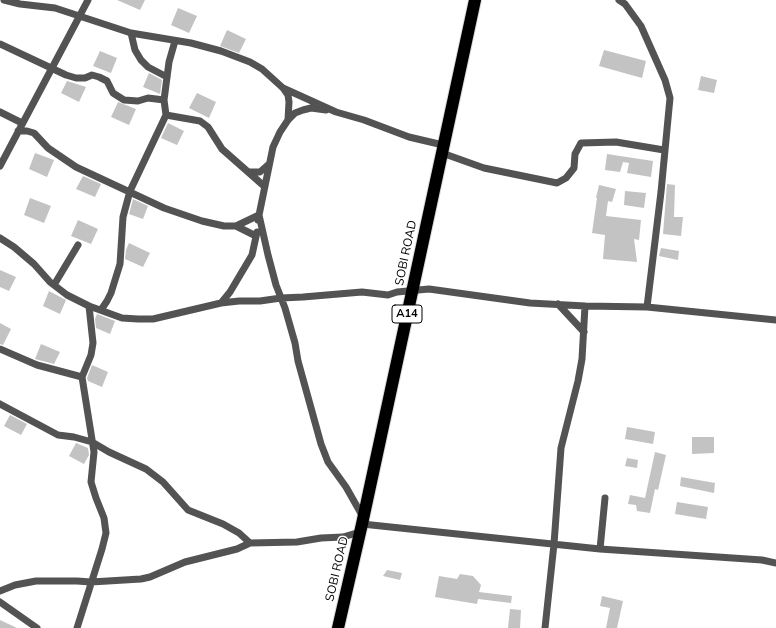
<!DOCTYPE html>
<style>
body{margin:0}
canvas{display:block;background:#fff}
</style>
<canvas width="776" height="628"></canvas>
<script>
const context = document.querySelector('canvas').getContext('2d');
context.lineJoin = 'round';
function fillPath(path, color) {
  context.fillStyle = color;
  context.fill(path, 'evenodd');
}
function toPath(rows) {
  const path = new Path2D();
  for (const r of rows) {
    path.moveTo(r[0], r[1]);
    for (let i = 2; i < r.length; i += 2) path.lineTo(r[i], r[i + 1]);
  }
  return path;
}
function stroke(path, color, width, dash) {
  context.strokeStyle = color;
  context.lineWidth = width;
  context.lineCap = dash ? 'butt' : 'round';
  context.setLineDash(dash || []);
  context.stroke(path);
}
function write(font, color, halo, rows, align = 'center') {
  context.font = font + ' Mulish,sans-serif';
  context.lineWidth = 3;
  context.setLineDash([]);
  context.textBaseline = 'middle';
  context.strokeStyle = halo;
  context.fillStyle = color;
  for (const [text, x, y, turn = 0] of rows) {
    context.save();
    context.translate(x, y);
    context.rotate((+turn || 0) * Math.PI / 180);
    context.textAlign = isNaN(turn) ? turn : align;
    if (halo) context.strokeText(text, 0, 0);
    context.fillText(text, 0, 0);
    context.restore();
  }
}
fillPath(toPath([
 [117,0,145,0,140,10],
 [178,8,197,16,189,33,171,25],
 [227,30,246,39,239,53,220,46],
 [604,50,646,61,642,78,599,66],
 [100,51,117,58,111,73,93,66],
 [149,73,162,80,160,94,143,87],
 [701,76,717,80,714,93,698,90],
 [67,81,86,87,79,102,61,93],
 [197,93,216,102,209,118,189,108],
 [118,102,136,109,129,125,111,117],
 [168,123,184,131,177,145,161,138],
 [35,153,54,160,47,177,29,169],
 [607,154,653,161,651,177,627,173,629,163,623,162,620,172,605,170],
 [83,176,101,184,95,197,76,189],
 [667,184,675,185,674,217,683,217,681,236,663,234],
 [599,185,616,189,612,202,608,201,606,216,641,220,639,240,634,239,637,262,603,259,605,235,592,233,597,198,596,198],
 [625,191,646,193,644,208,624,205],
 [30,198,51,206,44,223,24,215],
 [133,199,148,206,143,219,129,214],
 [78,220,98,229,91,244,71,236],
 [129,243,150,253,143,267,125,259,126,250],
 [661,248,679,251,678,260,659,256],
 [0,270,16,277,9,291,0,287],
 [49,291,66,300,60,314,43,306],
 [97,314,115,321,110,334,96,328,95,319],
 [0,323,11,329,3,345,0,344],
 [41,344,60,352,54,364,35,359],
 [92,365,108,372,102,387,88,381,87,378],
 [10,415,27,424,21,435,4,426],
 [627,427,655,432,653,444,625,439],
 [692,437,714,437,714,453,692,454],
 [76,443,88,448,89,455,84,464,69,456],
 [655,452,666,455,658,490,655,489,650,513,637,511,636,505,628,504,630,495,645,498],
 [627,458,638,460,637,468,625,466],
 [681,477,715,483,714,493,680,486],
 [677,502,708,507,706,519,675,514],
 [387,570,402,573,400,580,383,576],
 [460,574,473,576,481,585,479,592,512,596,511,603,478,599,477,604,435,597,439,576,457,579],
 [602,596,623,601,617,628,606,628,610,608,600,606],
 [510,609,521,610,520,628,508,628],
 [0,620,17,628,0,628]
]), '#c3c3c3');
const highway = toPath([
 [338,628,362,524,475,0]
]);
stroke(highway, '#dbdbdb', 14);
stroke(toPath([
 [4,0,20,4,55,8,131,33,191,43,221,51,250,62,262,69,283,88,336,112,364,120,409,137,443,145],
 [619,0,625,4,641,26,665,80,670,98,661,192,647,307],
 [131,33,135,50,141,60,148,67,167,77],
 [0,44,66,75,76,78,85,78,92,75,99,77,107,81,113,93,124,100,138,101,148,98,164,100],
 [283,88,288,95,289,102,288,120],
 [0,112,22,123],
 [166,115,200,121,208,127,222,149,264,186],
 [18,131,27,131,34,133,48,148,76,167,164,208,202,221,224,226,236,226,256,236],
 [442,153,484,168,557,183,566,178,574,168,575,154,581,143,616,142,664,150],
 [0,166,88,0],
 [250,172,260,172,269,164],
 [258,220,273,147,280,132,288,120,295,113,303,110,311,108,326,110],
 [236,226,259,215,268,255,276,285,285,308,295,343,298,361,321,444,328,462,346,487,363,517],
 [0,238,14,247,34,264,50,282,67,295,89,306,122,318,138,319,153,319,221,303,239,301,260,301,281,298,303,297,362,292,388,295,397,292,429,289,530,303,585,306,647,307,776,320],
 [54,285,78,245],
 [221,303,230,292,252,255,257,232],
 [558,304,584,332],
 [101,310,107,301,111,293,120,264,123,217,130,191,166,115,164,100,169,62,175,41],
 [0,349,37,365,82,377],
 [0,404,58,435,74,437,92,442,109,452,146,469,163,482,188,510,223,524,239,533,250,543],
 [362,524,600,549,762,560,776,563],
 [600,549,605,498],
 [0,591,15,585,36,581,77,581,91,582,141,579,150,577,185,562,237,549,250,543,297,542,321,538,343,537,360,532],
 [0,602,37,628],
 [77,628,102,549,106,533,104,518,96,498,91,482,94,452,82,377,91,355,93,343,89,306],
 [545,628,554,544,561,448,578,381,582,359,585,306]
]), '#535353', 7);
stroke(highway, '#000', 12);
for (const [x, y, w] of [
 [407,314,30]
]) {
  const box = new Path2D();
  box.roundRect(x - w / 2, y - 9, w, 18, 3);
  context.fillStyle = '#fff';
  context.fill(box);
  stroke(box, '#000', 1);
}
write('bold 11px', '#000', null, [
 ["A14",407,314]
]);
write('12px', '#000', '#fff', [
 ["SOBI ROAD",406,253,-78],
 ["SOBI ROAD",337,569,-77]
]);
</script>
